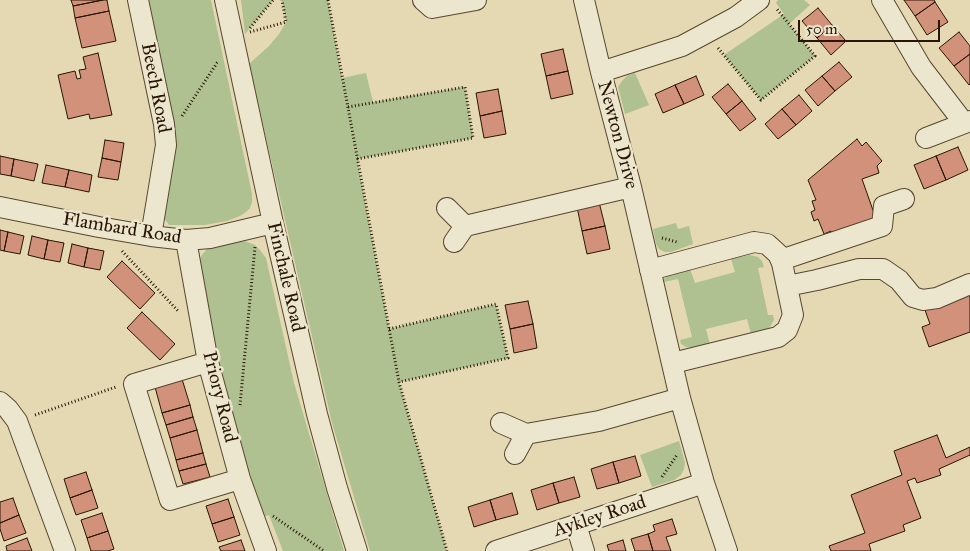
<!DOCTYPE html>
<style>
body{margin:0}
#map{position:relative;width:970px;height:551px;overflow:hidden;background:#e4d9b3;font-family:"IM FELL Great Primer",serif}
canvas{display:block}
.scale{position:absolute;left:798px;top:20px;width:142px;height:22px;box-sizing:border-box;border:2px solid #281603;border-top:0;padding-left:6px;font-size:15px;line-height:18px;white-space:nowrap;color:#281603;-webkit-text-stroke:4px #ede6ce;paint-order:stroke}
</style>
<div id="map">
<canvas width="970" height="551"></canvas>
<div class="scale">50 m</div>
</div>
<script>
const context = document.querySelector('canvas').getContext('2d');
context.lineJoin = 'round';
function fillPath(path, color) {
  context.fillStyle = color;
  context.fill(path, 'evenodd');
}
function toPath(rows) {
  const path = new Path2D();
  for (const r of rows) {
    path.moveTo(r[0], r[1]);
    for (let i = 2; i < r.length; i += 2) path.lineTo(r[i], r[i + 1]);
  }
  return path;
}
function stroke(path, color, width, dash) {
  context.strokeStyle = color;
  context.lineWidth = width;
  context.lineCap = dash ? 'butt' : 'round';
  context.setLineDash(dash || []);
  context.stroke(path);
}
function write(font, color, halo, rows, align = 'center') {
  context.font = font + ' "IM FELL Great Primer",serif';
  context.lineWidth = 5;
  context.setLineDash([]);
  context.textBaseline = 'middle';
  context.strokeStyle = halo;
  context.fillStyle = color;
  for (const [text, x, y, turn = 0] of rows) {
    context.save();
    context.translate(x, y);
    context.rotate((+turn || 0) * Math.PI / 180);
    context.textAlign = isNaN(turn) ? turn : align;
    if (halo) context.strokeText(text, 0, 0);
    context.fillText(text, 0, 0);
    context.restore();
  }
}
fillPath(toPath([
 [146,0,211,0,252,194,252,202,250,208,246,212,240,216,227,221,205,225,169,225,164,218],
 [241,0,273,0,245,34],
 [282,0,328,0,342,78,366,73,373,102,465,87,473,138,357,159,389,329,496,304,508,358,399,382,447,551,370,551,332,423,249,64,269,46,279,34,286,22],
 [778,0,804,0,810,5,789,24,815,56,761,100,724,55,784,14,776,3],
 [635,73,649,105,625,114,618,87,622,81,627,76],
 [676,223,678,229,689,226,693,244,671,252,665,252,659,249,656,244,653,229],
 [244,241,255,245,260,250,266,258,294,383,344,551,283,551,269,515,263,517,233,418,199,274,199,261,202,255,207,249,214,246],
 [750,255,758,257,762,261,764,267,758,268,768,315,773,315,774,320,770,327,764,331,751,334,747,319,706,329,710,345,694,348,686,347,681,344,680,340,692,337,678,279,664,282,663,280,669,273,689,266,695,283,735,272,731,259],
 [679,441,685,463,684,469,681,475,674,480,652,487,640,455]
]), '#afc091');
const building = toPath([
 [71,0,103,0,73,6,71,0],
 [103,0,107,0,109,11,75,18,73,6,103,0],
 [904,0,934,0,935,2,915,16,904,0],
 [935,2,948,22,927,35,915,16,935,2],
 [818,8,832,25,817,38,802,21,818,8],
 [109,11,116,41,82,48,75,18,109,11],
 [832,25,846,41,831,55,817,38,832,25],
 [959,32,970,46,970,54,954,66,939,48,959,32],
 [563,49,568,71,546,76,541,54,563,49],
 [98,53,112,115,90,119,89,114,68,119,58,75,75,71,77,79,81,78,79,70,86,69,83,57,98,53],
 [970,54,970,84,969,85,954,66,970,54],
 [839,62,852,77,835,91,822,76,839,62],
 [568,71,573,94,551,99,546,76,568,71],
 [696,76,704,95,684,104,675,85,696,76],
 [822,76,835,91,818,106,805,90,822,76],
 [728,84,742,101,726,114,712,97,728,84],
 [675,85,684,104,663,113,655,94,675,85],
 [498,89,502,111,480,116,476,93,498,89],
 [799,95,812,111,796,125,782,109,799,95],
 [742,101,756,119,740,131,726,114,742,101],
 [782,109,796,125,778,139,765,124,782,109],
 [502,111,506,134,484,138,480,116,502,111],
 [857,139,862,146,866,142,882,161,877,166,879,173,862,179,875,216,870,226,834,239,831,231,824,234,818,219,814,221,811,212,815,210,812,201,816,200,808,180,857,139],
 [105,140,124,143,121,162,102,158,105,140],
 [958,147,968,170,946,180,936,156,958,147],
 [0,156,14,159,11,176,0,174,0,156],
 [936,156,946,180,924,189,914,165,936,156],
 [102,158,121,162,118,180,98,177,102,158],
 [14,159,38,164,34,181,11,176,14,159],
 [46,165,69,170,65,187,42,183,46,165],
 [69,170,92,175,89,192,65,187,69,170],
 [599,202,605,226,582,231,577,207,599,202],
 [605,226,610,249,587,254,582,231,605,226],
 [0,230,8,232,4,251,0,250,0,230],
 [8,232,24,236,20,254,4,251,8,232],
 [32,236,48,240,44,259,28,255,32,236],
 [48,240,64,243,60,262,44,259,48,240],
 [72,244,88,248,84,267,68,263,72,244],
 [88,248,104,251,100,270,84,267,88,248],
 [122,261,155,293,140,309,107,277,122,261],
 [970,293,970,332,929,347,922,327,930,324,925,310,970,293],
 [528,301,533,324,510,329,505,305,528,301],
 [142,312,175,344,160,360,127,328,142,312],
 [533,324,537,348,514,353,510,329,533,324],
 [182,379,190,405,162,413,155,387,182,379],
 [190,405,193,417,166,425,162,413,190,405],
 [193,417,197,430,170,438,166,425,193,417],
 [197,430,203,453,176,460,170,438,197,430],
 [937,435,946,458,970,447,970,455,939,469,941,475,917,483,915,478,907,481,921,518,903,525,905,531,869,544,871,551,831,551,829,546,865,533,851,495,902,475,894,451,937,435],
 [203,453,206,464,179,471,176,460,203,453],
 [635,456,641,476,619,483,613,462,635,456],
 [613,462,619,483,597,489,591,469,613,462],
 [206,464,210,477,183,484,179,471,206,464],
 [86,472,92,490,70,498,64,479,86,472],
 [574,477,580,497,559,503,553,483,574,477],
 [553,483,559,503,537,510,531,490,553,483],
 [92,490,98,508,76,515,70,498,92,490],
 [512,493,518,514,496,520,490,500,512,493],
 [13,498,19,515,0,523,0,502,13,498],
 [228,499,234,517,212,524,206,506,228,499],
 [490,500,496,520,474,527,468,507,490,500],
 [102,513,108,531,87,538,81,520,102,513],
 [19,515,26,533,4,541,0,529,0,523,19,515],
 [234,517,240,535,218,542,212,524,234,517],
 [672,519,677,534,666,537,671,551,653,551,648,534,655,531,653,525,672,519],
 [108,531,114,549,108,551,91,551,87,538,108,531],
 [648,534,653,551,635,551,631,539,648,534],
 [27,538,32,551,7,551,6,546,27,538],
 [241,540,245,551,221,551,219,547,241,540],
 [623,540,626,551,609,551,607,545,623,540]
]);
fillPath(building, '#d2917a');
stroke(building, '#281603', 1);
const minor = toPath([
 [138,0,164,124,166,145,151,236],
 [225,0,273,223,317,414,337,488,357,551],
 [423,0,432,8,476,0],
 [584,0,601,72,631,187,680,398,704,483,727,551],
 [882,0,921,67,964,123],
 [601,72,682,46,736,17,759,0],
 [926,138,970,121],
 [0,207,99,227,151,236,186,240,210,238,273,223],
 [447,208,465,226,631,187],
 [186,240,208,362,240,479,266,551],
 [454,242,465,226],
 [781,260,882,226,884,206,904,199],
 [650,270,754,242,767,244,778,254,782,263,793,315,787,330,778,337,673,363],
 [787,286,817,280,859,269,883,269,899,280,913,297,923,300,937,298,970,284],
 [208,362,134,384,170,500,240,479],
 [0,402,8,409,17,421,65,551],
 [501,423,526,434,599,421,680,398],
 [515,454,526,434],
 [576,525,584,551],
 [496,551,704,483]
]);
stroke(minor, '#57472f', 22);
stroke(toPath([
 [328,0,399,382,447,551],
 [250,28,273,0],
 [250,32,286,22,282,0],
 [718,48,761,100,815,56,776,8],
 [348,107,465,87,473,138,357,159],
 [182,116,217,63,219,62],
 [662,238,677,242],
 [122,251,179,312],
 [389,329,496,304,508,358,399,382],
 [240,405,255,247],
 [35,415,116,387],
 [662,477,677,455],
 [273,516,324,551]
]), '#281603', 3, [1, 2.5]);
stroke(minor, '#ede6ce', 20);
write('19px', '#281603', '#ede6ce', [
 ["Beech Road",155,88,79],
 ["Newton Drive",617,135,75],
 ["Flambard Road",122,229,9],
 ["Finchale Road",285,277,77],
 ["Priory Road",219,397,76],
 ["Aykley Road",600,517,-18]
]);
</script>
